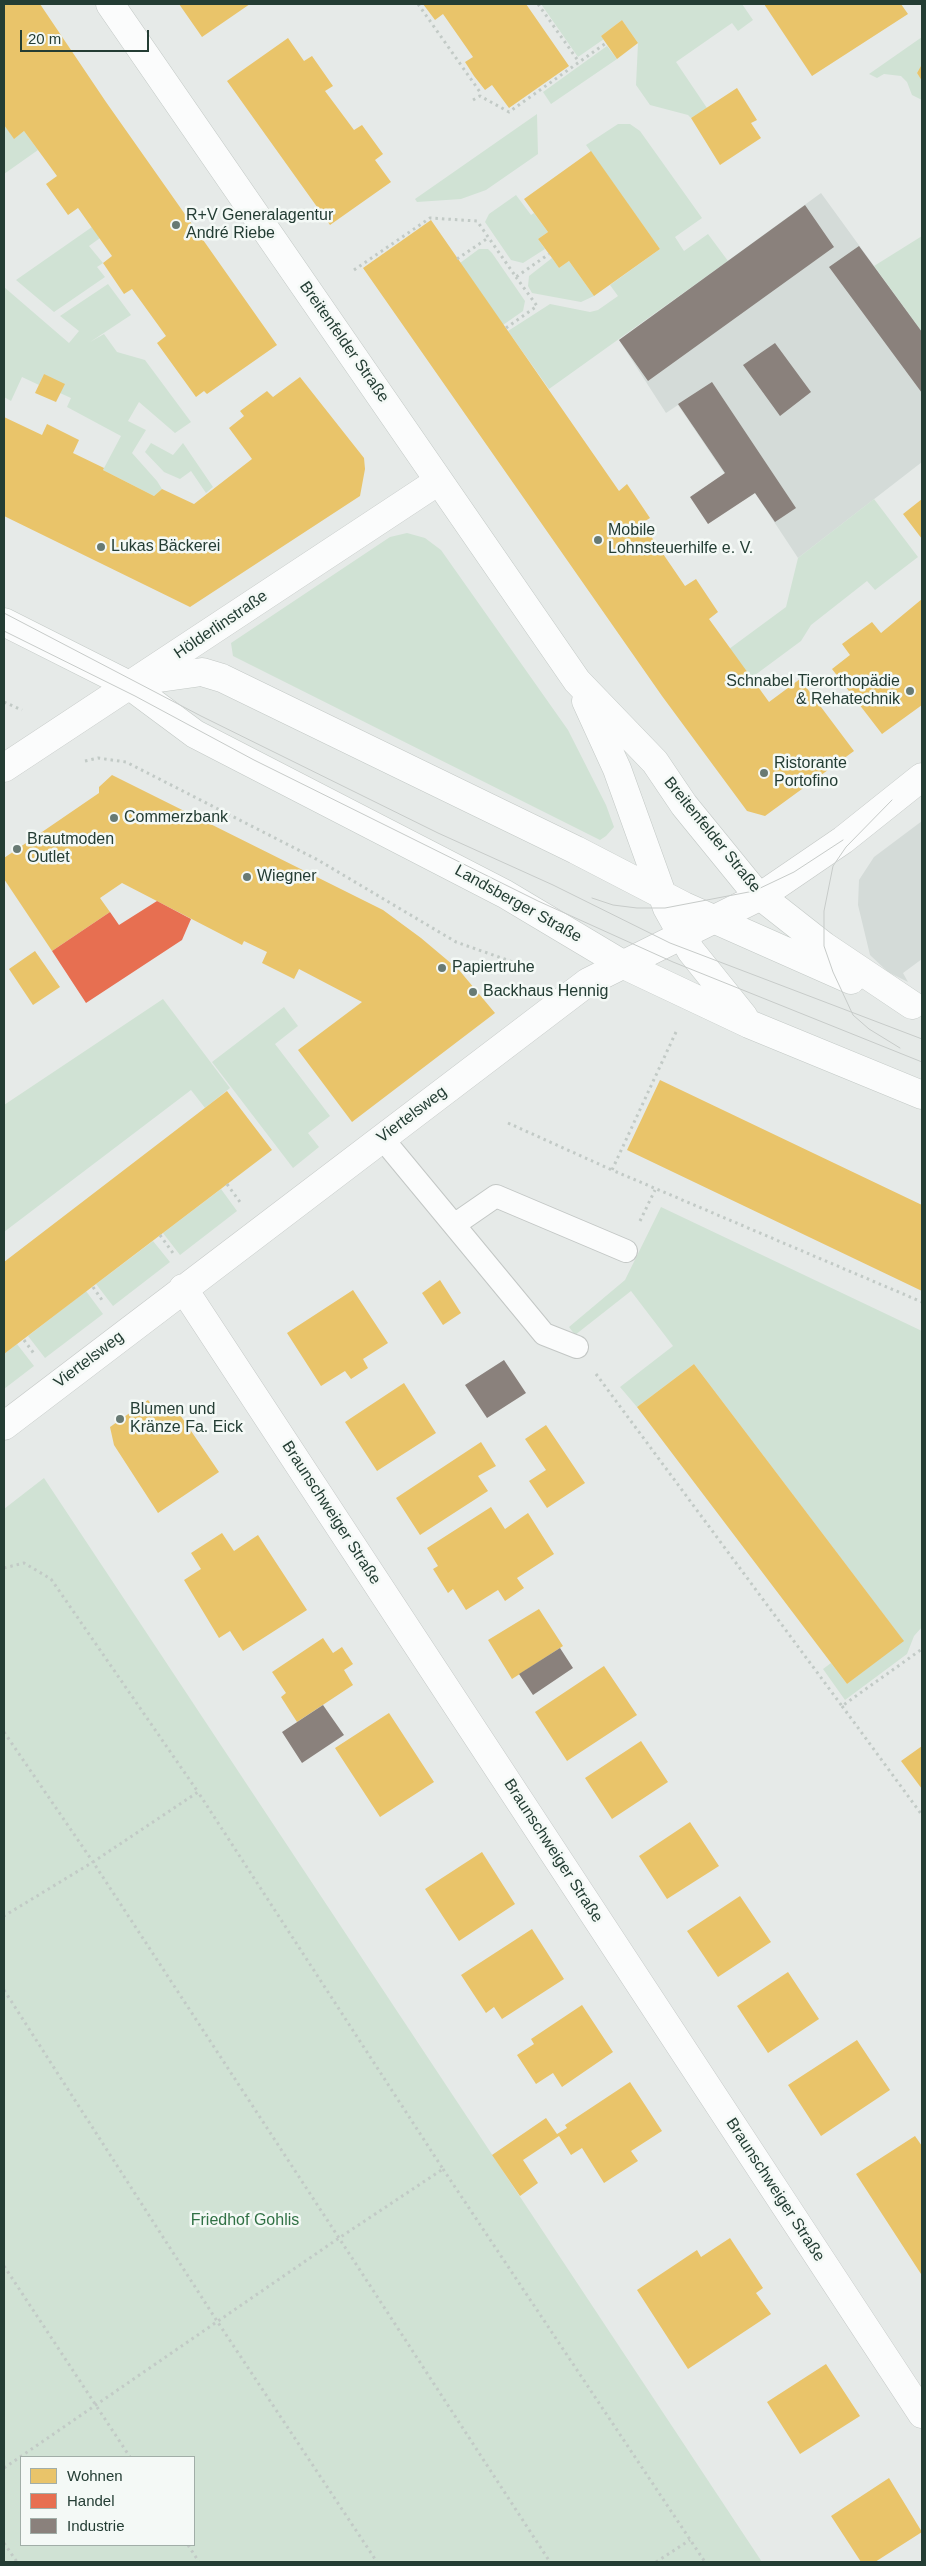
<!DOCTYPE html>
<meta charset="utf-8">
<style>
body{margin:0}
#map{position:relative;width:926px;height:2566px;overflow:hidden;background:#e6eae8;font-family:Arial,sans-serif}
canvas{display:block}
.frame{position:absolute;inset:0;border:5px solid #243d34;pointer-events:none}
.legend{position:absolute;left:20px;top:2456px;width:175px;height:90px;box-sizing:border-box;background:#f4f9f6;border:1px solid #a1aea8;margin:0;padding:6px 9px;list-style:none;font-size:15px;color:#243d34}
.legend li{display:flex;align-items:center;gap:10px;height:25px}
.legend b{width:25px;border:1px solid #a1aea8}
.scale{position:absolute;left:20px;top:30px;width:129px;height:22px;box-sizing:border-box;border:2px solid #243d34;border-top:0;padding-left:6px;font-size:15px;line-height:18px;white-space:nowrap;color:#243d34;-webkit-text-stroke:4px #f4f9f6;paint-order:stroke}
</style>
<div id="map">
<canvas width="926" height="2566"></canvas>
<div class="frame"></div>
<ul class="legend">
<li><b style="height:14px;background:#e9c46a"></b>Wohnen</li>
<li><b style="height:14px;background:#e76f51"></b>Handel</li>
<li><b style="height:14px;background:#8a817c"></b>Industrie</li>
</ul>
<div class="scale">20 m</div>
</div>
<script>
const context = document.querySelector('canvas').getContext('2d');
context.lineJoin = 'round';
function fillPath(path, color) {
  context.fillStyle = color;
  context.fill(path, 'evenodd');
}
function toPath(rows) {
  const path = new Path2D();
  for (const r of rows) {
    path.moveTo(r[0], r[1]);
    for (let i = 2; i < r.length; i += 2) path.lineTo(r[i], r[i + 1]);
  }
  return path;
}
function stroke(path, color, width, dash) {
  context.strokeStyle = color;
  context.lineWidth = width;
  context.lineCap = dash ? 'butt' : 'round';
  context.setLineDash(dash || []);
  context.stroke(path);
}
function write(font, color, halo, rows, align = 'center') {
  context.font = font + ' Arial,sans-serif';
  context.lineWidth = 5;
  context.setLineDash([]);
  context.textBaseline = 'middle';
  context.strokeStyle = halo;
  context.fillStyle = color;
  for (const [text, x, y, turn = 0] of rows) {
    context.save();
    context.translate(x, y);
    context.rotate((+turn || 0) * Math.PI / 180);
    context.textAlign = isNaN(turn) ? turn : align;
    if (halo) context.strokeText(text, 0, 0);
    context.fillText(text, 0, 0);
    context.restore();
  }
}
fillPath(toPath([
 [821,193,922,332,922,462,798,558,755,493,743,501,678,405,666,413,619,340],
 [922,821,922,959,903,973,908,982,888,972,870,955,858,905,859,880,874,857]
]), '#d4dbd8');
fillPath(toPath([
 [541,4,742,4,753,20,738,31,732,23,676,62,707,108,691,118,688,115,650,105,636,85,638,43,622,20,601,36,604,39,578,57],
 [922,37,922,64,917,73,922,81,922,100,912,95,907,82,901,76,884,74,877,78,869,74],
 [607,46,617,59,551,104,543,92],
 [537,114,538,154,486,190,461,199,417,202,415,199],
 [618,124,630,124,640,131,702,218,675,237,684,251,708,234,728,261,549,389,508,331,550,304,590,312,598,310,618,296,610,285,660,249,586,145],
 [4,125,14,138,24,131,38,150,4,174],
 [516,195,531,215,534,213,548,232,538,239,545,249,523,263,511,260,485,222,489,214],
 [92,227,100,238,89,246,103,263,97,267,105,277,54,312,16,280],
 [922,236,922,332,874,266],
 [479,249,488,249,492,253,525,301,523,311,503,325,460,263],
 [552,258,559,268,569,261,594,296,581,302,532,293,528,286,529,276],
 [108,284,131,315,90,342,104,334,117,352,145,360,191,422,175,433,139,402,128,421,146,430,132,453,157,481,162,489,154,496,103,470,121,436,67,407,71,398,60,393,44,374,39,385,22,377,11,401,4,397,4,287,69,343,79,331,60,316],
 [151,443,173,455,183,443,213,487,206,493,191,471,180,479,164,472,145,452],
 [874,499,918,557,875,590,867,581,811,625,801,641,751,678,729,649,786,607,798,558],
 [407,533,425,538,441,550,568,730,606,805,614,827,606,836,600,840,233,656,231,643,390,537],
 [163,999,230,1088,205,1108,191,1090,4,1232,4,1105],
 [284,1007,298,1026,275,1044,330,1116,308,1133,319,1147,293,1168,212,1062],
 [221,1189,237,1211,180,1255,163,1233],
 [661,1207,922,1331,922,1627,914,1636,907,1654,845,1700,823,1669,831,1663,847,1684,903,1640,694,1364,637,1407,620,1387,673,1346,631,1291,575,1335,569,1327,625,1280],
 [153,1241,170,1262,113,1306,96,1284],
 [86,1291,103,1314,45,1358,28,1336],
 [17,1344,34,1366,4,1389,4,1354],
 [44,1478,391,2002,762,2562,4,2562,4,1509],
 [21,2457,194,2457,194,2545,21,2545]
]), '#d0e2d4');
fillPath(toPath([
 [4,4,40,4,106,102,277,345,207,394,204,391,196,397,157,343,166,336,132,289,124,294,103,263,112,256,78,208,68,215,46,184,57,176,38,150,24,131,14,139,4,125],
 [179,4,250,4,202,37],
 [423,4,526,4,569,66,509,108,492,85,485,90,474,76,465,62,473,57,443,14,435,20],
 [764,4,901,4,908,14,812,76],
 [622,20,638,43,617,59,601,36],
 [288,38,304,61,312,56,333,86,325,91,354,130,362,125,383,154,375,160,391,182,330,225,227,81],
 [922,64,922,81,917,73],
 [737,88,757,120,751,123,761,138,720,165,691,118],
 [591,151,660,249,594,296,569,261,559,268,552,258,538,239,548,232,524,199],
 [431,220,619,491,627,484,650,518,642,523,685,586,696,579,718,612,709,619,769,702,800,679,854,751,765,816,747,811,662,696,363,268],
 [44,374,65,384,56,402,35,393],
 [300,377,364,458,365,469,360,496,190,607,4,516,4,417,42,435,47,424,79,440,73,453,104,468,103,470,154,496,162,489,194,504,252,459,229,428,244,416,240,411,267,391,273,397],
 [922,499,922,539,903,514],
 [922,599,922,705,882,734,832,669,850,655,842,644,872,622,881,633],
 [112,775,383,910,421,938,459,970,495,1013,352,1122,298,1050,362,1002,299,969,294,979,262,963,267,952,244,941,242,945,122,883,100,898,110,912,52,951,4,879,4,858,99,793,99,787],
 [35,951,60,987,33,1005,9,969],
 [660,1080,922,1205,922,1291,627,1150],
 [227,1091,272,1150,4,1354,4,1262],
 [440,1280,461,1313,443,1325,422,1293],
 [353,1290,388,1343,363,1359,368,1368,351,1379,345,1371,321,1386,287,1333],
 [694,1364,904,1641,847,1684,637,1407],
 [404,1383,436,1433,377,1471,345,1422],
 [148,1400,159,1414,174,1406,219,1472,158,1513,114,1445,110,1427],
 [546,1425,585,1483,547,1508,529,1481,546,1470,525,1439],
 [481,1442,496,1466,478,1476,488,1491,420,1535,396,1498],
 [491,1507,505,1529,528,1513,554,1554,517,1578,524,1588,505,1601,498,1590,466,1610,453,1589,448,1593,433,1569,438,1566,427,1548],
 [222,1533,234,1551,258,1535,307,1610,243,1651,230,1631,219,1638,184,1580,201,1569,191,1553],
 [539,1609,563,1646,512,1679,488,1640],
 [323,1638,333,1653,342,1647,353,1664,344,1670,353,1685,297,1722,281,1697,286,1693,272,1672],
 [604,1666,637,1715,567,1761,535,1712],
 [389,1713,434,1782,380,1817,335,1748],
 [641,1741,668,1782,612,1819,585,1778],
 [922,1746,922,1789,901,1761],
 [690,1822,719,1866,667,1899,639,1856],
 [482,1852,515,1904,459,1941,425,1889],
 [740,1896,771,1942,718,1977,687,1931],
 [532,1929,564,1979,502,2019,494,2007,486,2013,461,1975],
 [788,1972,819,2019,768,2053,737,2006],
 [582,2005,613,2052,562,2087,553,2073,536,2084,517,2055,534,2044,531,2039],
 [857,2040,890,2090,821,2136,788,2085],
 [630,2082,662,2131,631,2151,638,2161,604,2183,582,2148,571,2155,559,2136,523,2160,538,2183,520,2196,492,2155,546,2118,557,2134,567,2128,565,2125],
 [915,2136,922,2146,921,2274,856,2174],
 [730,2238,763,2288,756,2293,771,2314,688,2369,637,2290,697,2250,701,2257],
 [826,2364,860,2416,800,2454,767,2402],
 [889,2478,922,2532,875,2562,861,2562,831,2516]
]), '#e9c46a');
fillPath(toPath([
 [157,901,191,919,182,940,86,1003,52,951,110,912,119,925]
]), '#e76f51');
fillPath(toPath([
 [805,205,834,247,648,381,619,340],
 [859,246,922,332,922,393,829,267],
 [775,343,811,392,780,416,743,365],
 [712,382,796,508,775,522,755,493,708,524,690,497,725,473,678,404],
 [504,1360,526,1393,487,1418,465,1385],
 [560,1648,573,1668,533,1695,519,1674],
 [323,1705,344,1735,302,1763,282,1732]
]), '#8a817c');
const lane = toPath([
 [382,1138,454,1225,496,1196,626,1251],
 [454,1225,544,1334,577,1347]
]);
const street = toPath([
 [4,768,437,482],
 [183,1288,922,2414],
 [4,1426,588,982,761,896,843,840,922,777]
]);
const secondary = toPath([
 [110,4,577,681,655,762,684,805,754,891,824,946,912,1005],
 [4,622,129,685,195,734,505,894,624,965,749,1024,922,1095],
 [129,685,138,681,202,672,222,678,576,850,684,906,851,980],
 [586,701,617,769,667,908,691,951,744,1017]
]);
stroke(lane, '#c3c7c5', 24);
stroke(street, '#c3c7c5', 29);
stroke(secondary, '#c2c8c5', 29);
stroke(toPath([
 [418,4,480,92,480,96],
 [538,4,579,62],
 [473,100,480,96,509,112,606,43],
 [457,259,488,238],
 [354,270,430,218,477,221,516,277,549,254],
 [506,328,537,306,516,277],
 [4,702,22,710],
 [85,761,98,758,126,762,318,860,456,942,513,962],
 [676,1032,612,1170,922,1302],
 [508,1123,612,1170],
 [227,1184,240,1202],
 [640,1221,655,1190],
 [160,1235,173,1253],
 [93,1287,104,1303],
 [24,1340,35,1355],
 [596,1374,842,1706,922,1649],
 [4,1568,24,1563,51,1579,198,1792],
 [842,1706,922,1815],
 [4,1732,93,1862,4,1916],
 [4,1990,217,2321,377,2562],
 [443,2169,705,2562],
 [4,2266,130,2457],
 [4,2468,339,2238,443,2169,198,1792,93,1862,339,2238,550,2562],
 [4,2543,17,2562],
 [188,2545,199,2562],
 [656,2562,690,2540]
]), '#c2cac6', 3, [2.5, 4]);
stroke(lane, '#fbfcfc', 22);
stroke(street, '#fbfcfc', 28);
stroke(secondary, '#fbfcfc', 28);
stroke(toPath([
 [4,613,201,716,438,833,553,885,670,943,922,1039],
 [4,631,135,696,254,760,538,901,673,962,922,1062],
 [892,800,846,847,833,866,824,911,824,946,833,972,853,1015,869,1029,900,1048],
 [592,898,613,905,637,908,665,908,754,891,794,872,843,840]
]), '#c7cbc9', 1);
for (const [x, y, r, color] of [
 [176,225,5,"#687a73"],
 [598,540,5,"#687a73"],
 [101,547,5,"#687a73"],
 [910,691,5,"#687a73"],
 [764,773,5,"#687a73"],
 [114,818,5,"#687a73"],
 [17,849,5,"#687a73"],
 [247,877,5,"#687a73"],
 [442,968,5,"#687a73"],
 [473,992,5,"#687a73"],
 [120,1419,5,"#687a73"]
]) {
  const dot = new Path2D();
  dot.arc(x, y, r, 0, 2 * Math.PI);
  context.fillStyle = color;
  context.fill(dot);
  stroke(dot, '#f4f9f6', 2);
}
write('16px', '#243d34', '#f4f9f6', [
 ["R+V Generalagentur",186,216],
 ["André Riebe",186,234],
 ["Mobile",608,531],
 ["Lohnsteuerhilfe e. V.",608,549],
 ["Lukas Bäckerei",111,547],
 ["Schnabel Tierorthopädie",900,682,"right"],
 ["& Rehatechnik",900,700,"right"],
 ["Ristorante",774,764],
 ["Portofino",774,782],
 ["Commerzbank",124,818],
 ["Brautmoden",27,840],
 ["Outlet",27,858],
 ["Wiegner",257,877],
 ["Papiertruhe",452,968],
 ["Backhaus Hennig",483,992],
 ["Blumen und",130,1410],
 ["Kränze Fa. Eick",130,1428]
], 'left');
write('16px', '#243d34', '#f4f9f6', [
 ["Breitenfelder Straße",344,342,55],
 ["Hölderlinstraße",221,625,-34],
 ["Breitenfelder Straße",712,835,51],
 ["Landsberger Straße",518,904,29],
 ["Viertelsweg",412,1115,-37],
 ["Viertelsweg",89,1360,-37],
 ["Braunschweiger Straße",331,1513,57],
 ["Braunschweiger Straße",553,1851,57],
 ["Braunschweiger Straße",775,2190,57]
]);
write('16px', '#317145', '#f4f9f6', [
 ["Friedhof Gohlis",245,2221]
]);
</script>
